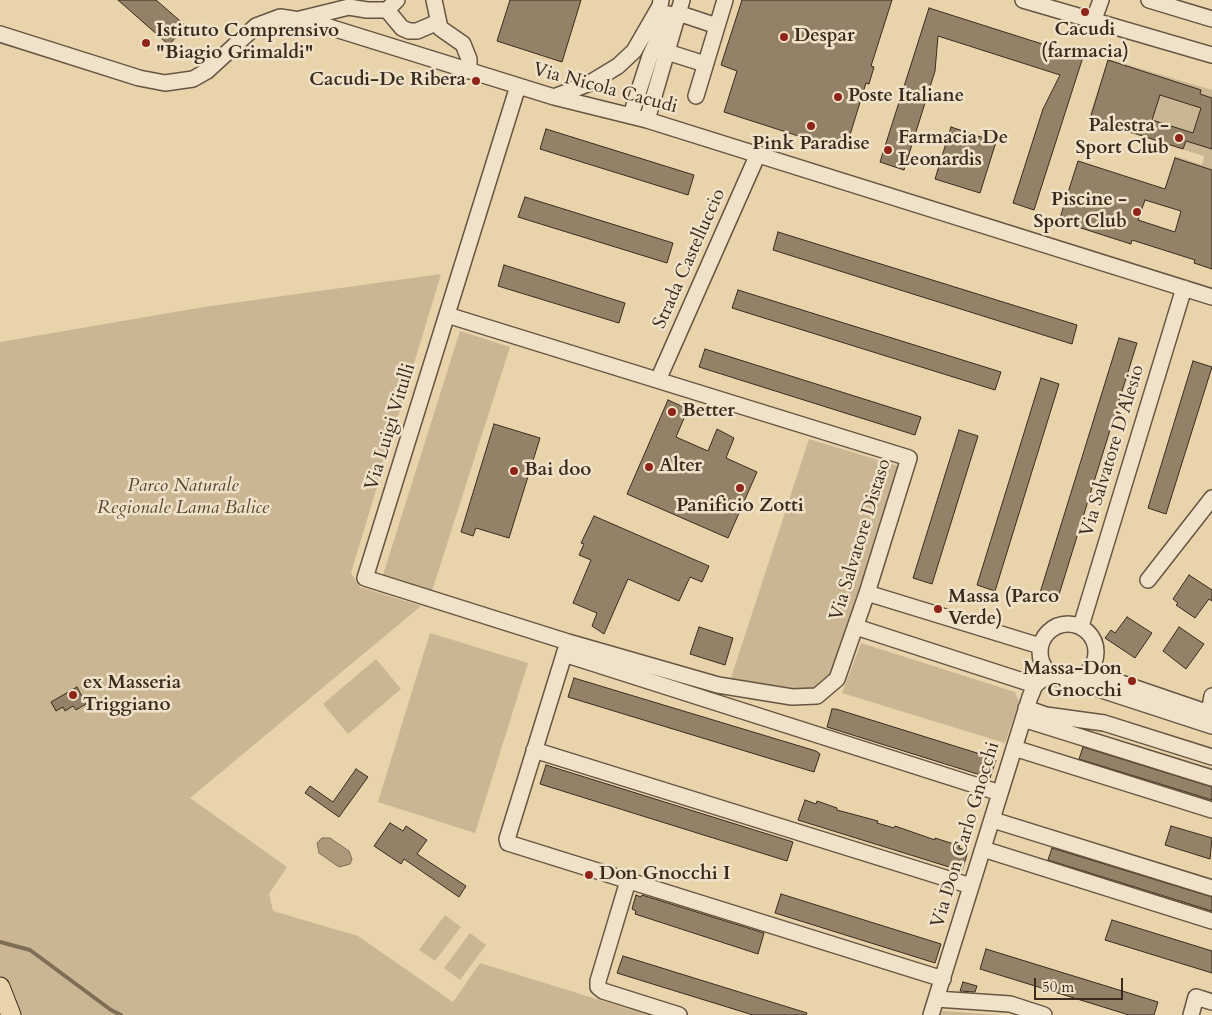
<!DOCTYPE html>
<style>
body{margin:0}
#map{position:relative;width:1212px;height:1015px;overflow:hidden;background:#e8d3ab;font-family:Cardo,serif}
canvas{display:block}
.scale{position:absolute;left:1034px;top:978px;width:89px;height:22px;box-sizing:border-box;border:2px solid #3a2b1f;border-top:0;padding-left:6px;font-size:15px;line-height:18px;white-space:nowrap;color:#3a2b1f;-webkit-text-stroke:4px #f0e2c8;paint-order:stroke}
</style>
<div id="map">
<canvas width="1212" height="1015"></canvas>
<div class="scale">50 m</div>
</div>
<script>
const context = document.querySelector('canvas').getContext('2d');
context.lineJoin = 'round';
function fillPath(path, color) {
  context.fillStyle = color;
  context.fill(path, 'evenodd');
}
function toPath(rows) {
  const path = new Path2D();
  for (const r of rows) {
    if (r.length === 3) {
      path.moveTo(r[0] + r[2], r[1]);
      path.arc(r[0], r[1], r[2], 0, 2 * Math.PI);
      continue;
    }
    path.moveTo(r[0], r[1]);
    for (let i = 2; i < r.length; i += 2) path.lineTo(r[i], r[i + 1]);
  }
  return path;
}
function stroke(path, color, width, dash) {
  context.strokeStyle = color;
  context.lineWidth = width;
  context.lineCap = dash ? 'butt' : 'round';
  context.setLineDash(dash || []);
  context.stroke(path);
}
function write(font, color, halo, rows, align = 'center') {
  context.font = font + ' Cardo,serif';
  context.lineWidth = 5;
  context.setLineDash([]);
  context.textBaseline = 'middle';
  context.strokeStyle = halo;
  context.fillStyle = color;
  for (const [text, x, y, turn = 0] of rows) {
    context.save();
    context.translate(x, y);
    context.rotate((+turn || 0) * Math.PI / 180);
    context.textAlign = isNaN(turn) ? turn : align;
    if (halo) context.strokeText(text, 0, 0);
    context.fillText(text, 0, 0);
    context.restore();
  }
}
fillPath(toPath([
 [1108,59,1212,90,1212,196,1167,182,1175,156,1202,165,1204,156,1088,120],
 [441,274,351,573,360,587,421,606,190,798,287,867,269,894,273,911,358,936,453,1002,480,963,648,1015,0,1015,0,342,204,307],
 [460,331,510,347,432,591,383,575],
 [809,439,898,466,845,633,827,682,810,692,730,681],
 [430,633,528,663,475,833,378,802],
 [861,643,1015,692,1019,702,1005,743,842,693],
 [376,659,401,689,348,734,323,704],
 [445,915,461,927,435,961,419,950],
 [470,933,486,945,460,980,444,968],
 [942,1011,1003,1015,941,1015]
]), '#cab693');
const water = toPath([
 [322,838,330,838,349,851,352,859,350,864,339,867,319,853,317,843,322,838]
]);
fillPath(water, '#ad9a7b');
stroke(water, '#7f6e56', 1);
stroke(toPath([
 [0,942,30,950,111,1010,121,1015]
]), '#7f6e56', 4);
const building = toPath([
 [118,0,156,0,186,26,169,45,118,0],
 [510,0,581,0,562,62,497,41,510,0],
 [742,0,892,0,871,66,874,67,869,84,866,83,845,151,724,112,737,71,721,65,742,0],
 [929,8,1083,57,1034,210,1013,203,1043,109,1060,75,938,36,935,71,904,170,880,162,929,8],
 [1108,60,1201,90,1200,94,1212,98,1212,149,1186,141,1183,149,1090,119,1108,60],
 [1160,95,1201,108,1193,133,1152,120,1160,95],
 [951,127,996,142,980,193,935,179,951,127],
 [546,129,694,175,688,195,540,149,546,129],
 [1175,158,1212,170,1212,269,1194,263,1195,260,1132,240,1131,244,1059,221,1078,161,1165,189,1175,158],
 [1145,200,1181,211,1175,232,1138,220,1145,200],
 [525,197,673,243,667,263,518,217,525,197],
 [778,232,1077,325,1072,344,773,250,778,232],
 [504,265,625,303,619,323,498,286,504,265],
 [738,290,1001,372,995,390,732,308,738,290],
 [1119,338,1137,343,1057,601,1039,596,1119,338],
 [705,349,921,417,915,435,699,367,705,349],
 [1193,361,1212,367,1166,514,1148,508,1193,361],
 [1041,378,1059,384,995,591,977,585,1041,378],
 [668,400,688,409,676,437,708,451,717,429,734,438,726,458,757,472,728,538,627,494,668,400],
 [494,424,540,438,509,538,476,528,473,536,461,532,494,424],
 [959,430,978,436,932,584,913,578,959,430],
 [594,516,709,566,702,582,690,577,679,601,628,579,604,634,592,626,597,613,573,603,591,560,579,555,584,544,581,543,594,516],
 [1189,575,1212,590,1212,601,1209,599,1195,618,1176,605,1178,603,1173,599,1189,575],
 [1127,617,1152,633,1135,658,1105,638,1111,630,1115,633,1127,617],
 [699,627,733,638,725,665,690,654,699,627],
 [1179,627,1204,644,1186,669,1163,651,1179,627],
 [574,678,816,751,820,754,814,772,568,697,574,678],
 [77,687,86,704,76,710,73,706,65,711,63,707,56,711,51,702,77,687],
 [832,709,836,709,993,758,996,760,990,778,827,727,832,709],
 [1083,747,1212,787,1212,800,1079,759,1083,747],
 [546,765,793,842,787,861,540,784,546,765],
 [356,769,368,777,339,817,305,793,310,786,333,802,356,769],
 [805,800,816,804,817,801,837,808,837,810,878,821,877,823,894,828,895,826,935,840,935,838,960,846,959,848,968,851,962,871,798,820,805,800],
 [390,823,403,831,406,826,427,840,417,854,466,886,459,897,404,859,401,864,374,846,390,823],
 [1171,826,1212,838,1210,859,1165,845,1171,826],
 [1052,848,1212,897,1212,911,1048,860,1052,848],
 [781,894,941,944,935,963,775,913,781,894],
 [636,895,641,897,642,895,764,933,758,954,635,914,636,911,632,909,636,895],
 [1112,920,1212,951,1212,973,1105,940,1112,920],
 [986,949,1158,1002,1154,1015,1129,1015,980,969,986,949],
 [623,956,807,1013,806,1015,753,1015,617,973,623,956],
 [963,982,977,986,975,992,960,991,963,982]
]);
fillPath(building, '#948268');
stroke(building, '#3a2b1f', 1);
const minor = toPath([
 [434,0,440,28,463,44,469,59,469,71],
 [1023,0,1212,55],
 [1149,0,1212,19],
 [387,10,402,28,409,31,417,31,438,22],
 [678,13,717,26],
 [300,19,349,7,367,10,387,10,397,0],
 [1093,22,1101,0],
 [0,34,139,78,165,83,193,79,207,71,256,26,280,17,313,22,554,97,647,120,1212,297],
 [667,52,705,64],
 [696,96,725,0],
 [554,97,590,83,618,66,634,51,660,6,661,0],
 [631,115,650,56,669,14],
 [647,120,682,0],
 [447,315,909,458,867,593,837,679,817,696,792,697,718,685,568,642,365,578,518,86],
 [658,380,758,154],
 [1148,580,1212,498],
 [867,593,1040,646],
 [1068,652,28],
 [1081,626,1184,288],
 [856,627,1035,685],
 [568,642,507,839,508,843,943,979],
 [564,654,1000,793],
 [1089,672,1209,713],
 [1071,680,1212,726],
 [1212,696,1209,713,1212,721],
 [1026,708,1046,715,1104,723,1212,757],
 [1023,719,1212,778],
 [1014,748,1212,810],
 [534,750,971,886],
 [993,820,1212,888],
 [983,849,1212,921],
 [628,881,598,981,598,987,603,991,679,1015],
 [936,999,1010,1004,1044,1015],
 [931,1015,1030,697,1035,685,1049,674],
 [1191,1015,1196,997,1212,1002]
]);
const major = toPath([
 [0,987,11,1015]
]);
stroke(minor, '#665542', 18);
stroke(major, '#3a2b1f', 21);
stroke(minor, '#f0e2c8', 15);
stroke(major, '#e8d3ab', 19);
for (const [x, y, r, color] of [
 [1085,12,5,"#8f2418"],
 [784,37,5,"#8f2418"],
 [146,43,5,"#8f2418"],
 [476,81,5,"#8f2418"],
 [838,97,5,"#8f2418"],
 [811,126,5,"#8f2418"],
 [1179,138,5,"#8f2418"],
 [888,150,5,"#8f2418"],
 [1137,212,5,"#8f2418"],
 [672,412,5,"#8f2418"],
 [649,467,5,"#8f2418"],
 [514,471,5,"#8f2418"],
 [740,488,5,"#8f2418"],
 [938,609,5,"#8f2418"],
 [1132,681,5,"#8f2418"],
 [73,695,5,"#8f2418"],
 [589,875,5,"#8f2418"]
]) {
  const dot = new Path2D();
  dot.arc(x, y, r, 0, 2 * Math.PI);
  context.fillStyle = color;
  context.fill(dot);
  stroke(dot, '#f0e2c8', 2);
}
write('bold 19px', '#3a2b1f', '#f0e2c8', [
 ["Cacudi",1085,31,"center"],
 ["(farmacia)",1085,53,"center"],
 ["Istituto Comprensivo",156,32],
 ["\"Biagio Grimaldi\"",156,54],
 ["Despar",794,37],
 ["Cacudi-De Ribera",466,81,"right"],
 ["Poste Italiane",848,97],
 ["Palestra -",1169,127,"right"],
 ["Sport Club",1169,149,"right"],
 ["Farmacia De",898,139],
 ["Leonardis",898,161],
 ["Pink Paradise",811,145,"center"],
 ["Piscine -",1127,201,"right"],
 ["Sport Club",1127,223,"right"],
 ["Better",682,412],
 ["Alter",659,467],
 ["Bai doo",524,471],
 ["Panificio Zotti",740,507,"center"],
 ["Massa (Parco",948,598],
 ["Verde)",948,620],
 ["Massa-Don",1122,670,"right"],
 ["Gnocchi",1122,692,"right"],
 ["ex Masseria",83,684],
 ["Triggiano",83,706],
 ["Don Gnocchi I",599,875]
], 'left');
write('19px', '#3a2b1f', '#f0e2c8', [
 ["Via Nicola Cacudi",605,89,15],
 ["Strada Castelluccio",690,259,-66],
 ["Via Luigi Vitulli",391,427,-73],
 ["Via Salvatore D'Alesio",1113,451,-73],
 ["Via Salvatore Distaso",861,540,-73],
 ["Via Don Carlo Gnocchi",966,835,-73]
]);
write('italic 19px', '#574736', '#f0e2c8', [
 ["Parco Naturale",183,487],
 ["Regionale Lama Balice",183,509]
]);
</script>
